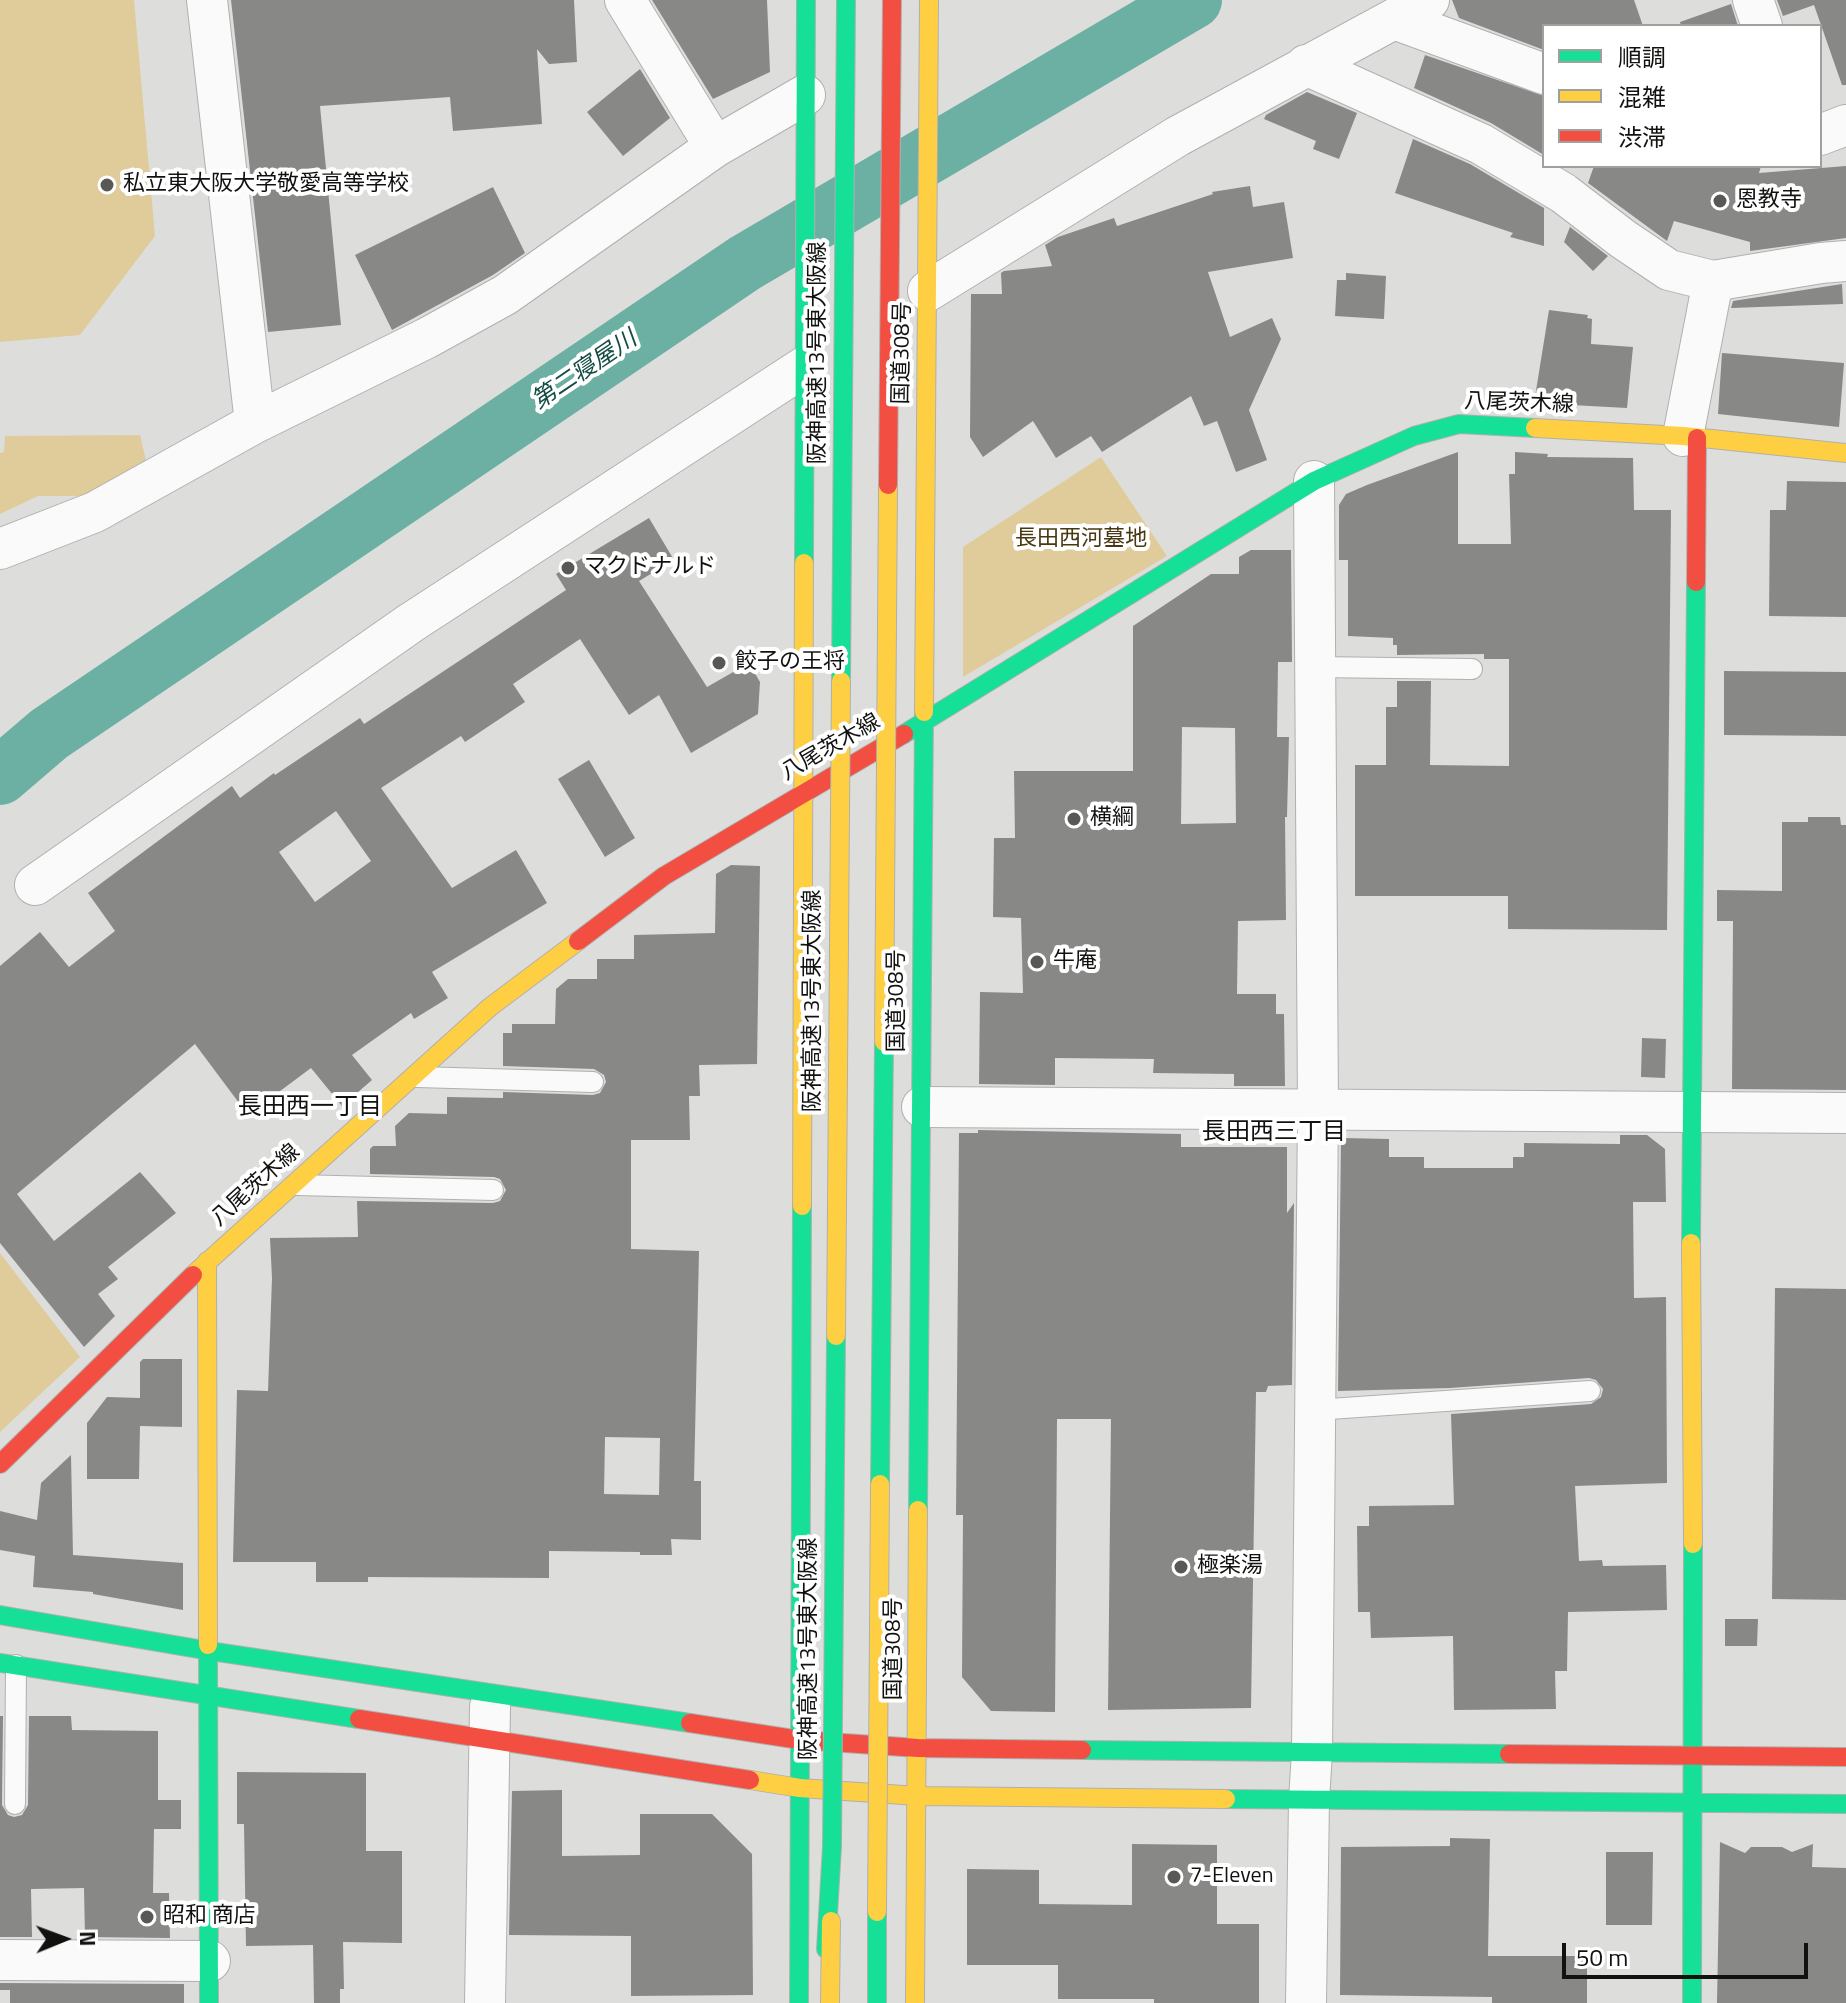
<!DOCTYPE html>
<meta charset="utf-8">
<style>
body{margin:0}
#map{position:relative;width:1846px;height:2003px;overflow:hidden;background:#dddedc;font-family:"Titillium Web","Noto Sans JP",sans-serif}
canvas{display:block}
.legend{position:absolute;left:1542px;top:24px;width:280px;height:144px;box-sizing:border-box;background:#fff;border:2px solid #a0a09f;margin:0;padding:10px 14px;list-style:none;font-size:24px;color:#111110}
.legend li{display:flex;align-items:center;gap:16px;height:40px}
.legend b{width:40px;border:2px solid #a0a09f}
.north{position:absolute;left:24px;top:1899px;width:80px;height:80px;-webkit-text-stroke:6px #fff;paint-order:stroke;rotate:89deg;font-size:22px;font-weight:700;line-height:32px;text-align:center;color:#111110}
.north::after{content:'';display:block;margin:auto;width:28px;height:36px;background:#111110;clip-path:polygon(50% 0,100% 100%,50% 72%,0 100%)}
.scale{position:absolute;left:1562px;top:1943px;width:246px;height:36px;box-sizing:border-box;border:4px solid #111110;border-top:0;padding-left:10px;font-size:24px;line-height:28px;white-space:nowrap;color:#111110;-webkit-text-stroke:6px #fff;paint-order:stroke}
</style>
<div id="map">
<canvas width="1846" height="2003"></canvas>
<ul class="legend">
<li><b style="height:10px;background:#16e098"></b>順調</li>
<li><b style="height:10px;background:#ffcf43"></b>混雑</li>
<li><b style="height:10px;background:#f24e42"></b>渋滞</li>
</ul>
<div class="north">N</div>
<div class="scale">50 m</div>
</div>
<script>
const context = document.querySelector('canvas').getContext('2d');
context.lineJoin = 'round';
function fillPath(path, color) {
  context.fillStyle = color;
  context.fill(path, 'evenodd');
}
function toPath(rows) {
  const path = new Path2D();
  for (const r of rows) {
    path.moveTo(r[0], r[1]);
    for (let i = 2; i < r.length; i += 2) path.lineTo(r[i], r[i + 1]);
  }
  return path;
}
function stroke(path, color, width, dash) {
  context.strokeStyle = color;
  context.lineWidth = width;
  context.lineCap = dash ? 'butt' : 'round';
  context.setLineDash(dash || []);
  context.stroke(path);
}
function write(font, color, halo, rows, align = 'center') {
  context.font = font + ' "Titillium Web","Noto Sans JP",sans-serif';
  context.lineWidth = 8;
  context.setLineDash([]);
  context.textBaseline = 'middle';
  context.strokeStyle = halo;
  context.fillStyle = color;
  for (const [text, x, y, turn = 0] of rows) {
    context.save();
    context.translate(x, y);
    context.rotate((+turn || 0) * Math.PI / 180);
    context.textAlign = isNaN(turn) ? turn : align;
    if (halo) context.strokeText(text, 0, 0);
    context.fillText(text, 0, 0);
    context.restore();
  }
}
fillPath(toPath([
 [0,0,134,0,155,236,80,335,0,342],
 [140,435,147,465,90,496,38,496,0,514,0,453,4,452,5,436],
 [1101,457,1167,556,963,677,963,547],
 [0,1253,80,1357,0,1432]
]), '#e0cc9b');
stroke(toPath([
 [0,776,49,734,745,263,1193,0]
]), '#6cafa3', 58);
fillPath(toPath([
 [231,0,574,0,577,62,549,64,537,49,542,124,453,131,450,97,320,106,341,325,268,332],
 [652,0,767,0,770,72,713,99],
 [1452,0,1634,0,1643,26,1544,26,1544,50,1459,18],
 [1777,0,1846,0,1846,85,1842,85,1814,5,1783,16],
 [1731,4,1738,26,1681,26,1680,22],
 [1425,55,1544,96,1544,155,1491,123,1414,88],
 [640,69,670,118,623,156,587,112],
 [1307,92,1357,113,1339,159,1313,149,1316,141,1264,119,1266,115],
 [1413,139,1470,164,1544,208,1544,246,1510,237,1513,233,1395,193],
 [1594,166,1761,166,1759,173,1846,166,1846,238,1750,251,1750,242,1674,221,1667,241,1588,183],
 [1250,186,1253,207,1284,202,1293,258,1208,272,1230,337,1272,318,1281,339,1249,410,1267,460,1236,472,1217,421,1204,426,1191,396,1102,452,1091,436,1056,458,1033,421,983,457,970,437,971,294,1002,294,1001,273,1004,271,1052,266,1045,245,1058,237,1114,218,1117,226,1213,194,1212,192],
 [493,187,525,253,493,275,392,330,355,255],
 [1570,227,1608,256,1593,271,1564,242],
 [1346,273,1386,276,1384,319,1335,316,1337,280,1346,280],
 [1842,284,1843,304,1731,308,1733,301],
 [1549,310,1588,315,1587,318,1592,319,1591,344,1633,347,1627,408,1534,403],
 [1722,353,1844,363,1839,427,1718,414],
 [1458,452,1458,544,1511,544,1509,474,1515,474,1515,452,1548,454,1547,457,1633,458,1634,510,1671,510,1667,930,1508,929,1508,896,1355,896,1355,765,1386,765,1386,707,1397,707,1397,681,1431,681,1430,765,1509,766,1509,659,1484,659,1484,654,1397,655,1397,645,1393,645,1393,638,1348,636,1348,560,1339,560,1339,505,1346,494,1367,485],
 [1787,481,1846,482,1846,617,1769,616,1770,510,1786,510],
 [649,518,674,560,639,581,707,687,749,663,760,682,758,714,691,753,659,695,629,715,580,639,513,684,525,702,465,742,461,736,381,788,452,888,516,850,547,903,432,972,448,998,414,1019,411,1013,352,1055,372,1080,342,1106,311,1068,248,1115,195,1044,17,1194,54,1241,140,1172,176,1213,108,1267,118,1279,98,1294,115,1316,84,1347,0,1243,0,966,40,932,69,967,115,931,88,893,232,786,240,798,274,773,275,775,360,718,364,724,566,590,556,574],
 [336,811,371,861,315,902,279,852],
 [1251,550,1291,550,1292,662,1278,662,1277,737,1289,737,1287,817,1285,817,1286,920,1238,921,1237,994,1276,994,1276,1014,1284,1014,1285,1086,1234,1086,1234,1074,1153,1073,1154,1059,1055,1058,1055,1085,979,1084,980,992,1023,993,1021,918,993,917,994,838,1015,838,1014,771,1133,771,1133,626,1211,574,1239,574,1239,557],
 [1182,727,1235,728,1236,823,1181,824],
 [1724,671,1846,672,1846,736,1724,735],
 [589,760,635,838,605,857,558,779],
 [1808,817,1840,817,1841,825,1846,825,1846,1090,1732,1089,1733,921,1717,921,1717,890,1782,891,1782,822,1808,822],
 [731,865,760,866,757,1064,699,1065,700,1096,689,1096,690,1140,631,1140,631,1249,699,1251,694,1481,701,1481,701,1540,671,1539,672,1555,640,1555,640,1552,549,1551,549,1578,368,1577,368,1582,316,1582,316,1562,233,1562,237,1390,268,1391,272,1278,270,1238,358,1237,357,1201,493,1203,500,1201,506,1190,500,1179,494,1177,370,1174,370,1149,373,1146,396,1146,395,1126,409,1113,447,1114,447,1097,503,1098,503,1092,593,1095,600,1093,606,1082,604,1075,594,1069,503,1066,503,1033,512,1033,512,1024,555,1024,556,989,568,979,597,979,597,959,634,959,634,935,715,933,716,874],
 [605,1437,660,1438,659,1495,604,1494],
 [1642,1038,1666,1039,1665,1078,1641,1077],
 [978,1130,1181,1134,1181,1147,1287,1147,1287,1213,1294,1203,1292,1385,1268,1386,1266,1392,1256,1392,1251,1708,1108,1710,1111,1419,1057,1419,1055,1712,991,1711,962,1677,963,1515,956,1515,959,1133,978,1133],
 [1620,1135,1647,1135,1665,1149,1666,1202,1633,1202,1634,1298,1666,1297,1667,1483,1575,1486,1579,1561,1602,1560,1603,1566,1666,1565,1667,1610,1568,1612,1567,1671,1555,1671,1556,1709,1454,1710,1453,1636,1371,1638,1370,1612,1358,1612,1357,1526,1369,1526,1369,1506,1454,1505,1451,1414,1591,1404,1601,1397,1603,1389,1596,1380,1589,1378,1450,1388,1338,1391,1341,1141,1343,1138,1389,1139,1389,1157,1424,1157,1424,1168,1513,1168,1513,1157,1524,1157,1524,1143,1620,1144],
 [1775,1288,1846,1289,1846,1600,1772,1599],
 [143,1359,182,1359,182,1427,140,1426,139,1479,87,1479,87,1423,107,1397,140,1398,140,1362],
 [71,1455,73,1555,183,1563,183,1610,93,1594,93,1592,33,1587,35,1556,0,1550,0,1511,37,1520,41,1483],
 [1725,1619,1758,1619,1757,1646,1725,1646],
 [0,1716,3,1716,2,1805,8,1815,14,1817,22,1815,28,1805,29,1716,71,1716,72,1730,158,1731,158,1800,181,1800,181,1829,154,1829,153,1893,169,1893,170,1938,85,1937,84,1888,31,1889,32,1937,0,1937],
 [237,1772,366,1773,366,1851,402,1851,402,1943,343,1942,344,1989,340,1989,340,2003,314,2003,313,1945,246,1946,244,1824,237,1824],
 [562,1790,562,1856,640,1855,640,1814,712,1814,752,1854,753,1995,631,1996,631,1936,509,1935,512,1791],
 [1450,1838,1490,1839,1488,1956,1587,1956,1587,2003,1492,2003,1492,1997,1340,1995,1341,1847,1450,1846],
 [1720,1842,1745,1853,1751,1847,1782,1847,1792,1852,1813,1844,1812,1867,1846,1868,1846,2003,1717,2003],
 [1132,1844,1217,1845,1217,1924,1259,1924,1259,2003,1154,2003,1154,1999,1058,1999,1058,1965,967,1965,967,1869,1039,1870,1039,1904,1132,1905],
 [1606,1852,1653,1852,1652,1925,1606,1925],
 [0,1983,184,1984,184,2003,10,2003,10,1990,0,1990]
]), '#888987');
const lane = toPath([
 [1315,667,1472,669],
 [417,1077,593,1082],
 [297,1185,493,1190],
 [1315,1410,1590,1391],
 [15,1804,16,1665]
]);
const street = toPath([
 [207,0,255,423],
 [625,0,715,147],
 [1753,0,1762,26],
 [1394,19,1544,74],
 [1306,65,1481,144,1563,193,1623,239,1669,270,1713,281,1821,263,1846,261],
 [1820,135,1846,125],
 [928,291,1178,136,1429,0],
 [1683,436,1713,281],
 [0,549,95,512,255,423,427,338,505,295,715,147,805,95],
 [35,885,412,622,804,367],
 [922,1107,1846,1113],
 [0,1960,210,1961],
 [485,2003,490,1707],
 [1306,2003,1309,1800,1312,1752,1318,1109,1314,481]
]);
const fast = toPath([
 [804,563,806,0],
 [904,734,1314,481,1414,436,1459,424,1535,428],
 [1691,1243,1696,582],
 [918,1510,924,712],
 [0,1615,210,1651,690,1723],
 [208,1645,209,2003],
 [0,1663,359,1719],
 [1082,1750,1509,1754],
 [1226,1799,1846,1804],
 [877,1912,877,2003],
 [826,1949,832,1846],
 [799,2003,802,1206],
 [1692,2003,1693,1544]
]);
const slow = toPath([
 [1535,428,1683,436,1846,453],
 [924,712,929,0],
 [802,1206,804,563],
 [1691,1243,1693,1544],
 [207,1261,208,1645],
 [193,1275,490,1007,578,941],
 [750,1780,800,1788,918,1796,1226,1799],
 [830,2003,831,1921],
 [915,2003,918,1510]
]);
const jam = toPath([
 [1696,582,1697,438],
 [578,941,664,876,904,734],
 [0,1464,193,1275],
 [359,1719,750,1780],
 [690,1723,800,1740,918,1748,1082,1750],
 [1509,1754,1846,1757]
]);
stroke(lane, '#afb0af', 22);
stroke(street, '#afb0af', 42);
stroke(fast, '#afb0af', 20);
stroke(slow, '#afb0af', 20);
stroke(jam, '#afb0af', 20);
stroke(lane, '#fafafa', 20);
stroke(street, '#fafafa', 40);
stroke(fast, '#16e098', 18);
stroke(slow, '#ffcf43', 18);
stroke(jam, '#f24e42', 18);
const fastBridge = toPath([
 [841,681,846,0],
 [880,1484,884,1042],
 [832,1846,836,1336]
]);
const slowBridge = toPath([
 [884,1042,888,485],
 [836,1336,841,681],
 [877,1912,880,1484]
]);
const jamBridge = toPath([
 [888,485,892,0]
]);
stroke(fastBridge, '#afb0af', 20, []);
stroke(slowBridge, '#afb0af', 20, []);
stroke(jamBridge, '#afb0af', 20, []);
stroke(fastBridge, '#16e098', 18);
stroke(slowBridge, '#ffcf43', 18);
stroke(jamBridge, '#f24e42', 18);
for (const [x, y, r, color] of [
 [107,185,8,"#585957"],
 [1720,201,8,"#585957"],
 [568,568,8,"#585957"],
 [719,663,8,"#585957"],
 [1074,819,8,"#585957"],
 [1037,962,8,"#585957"],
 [1181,1567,8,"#585957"],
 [1174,1877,8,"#585957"],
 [147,1917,8,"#585957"]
]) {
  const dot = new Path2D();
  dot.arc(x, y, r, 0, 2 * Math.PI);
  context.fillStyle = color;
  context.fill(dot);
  stroke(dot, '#fff', 3);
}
write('22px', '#111110', '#fff', [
 ["私立東大阪大学敬愛高等学校",123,185],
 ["恩教寺",1736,201],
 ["マクドナルド",584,568],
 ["餃子の王将",735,663],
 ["横綱",1090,819],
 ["牛庵",1053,962],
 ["極楽湯",1197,1567],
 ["7-Eleven",1190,1877],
 ["昭和 商店",163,1917]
], 'left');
write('22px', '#111110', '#fff', [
 ["阪神高速13号東大阪線",819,353,-90],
 ["国道308号",903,353,-89],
 ["八尾茨木線",1519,404,2],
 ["八尾茨木線",831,748,-30],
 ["阪神高速13号東大阪線",814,1001,-90],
 ["国道308号",898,1001,-90],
 ["八尾茨木線",256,1186,-42],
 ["阪神高速13号東大阪線",810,1649,-90],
 ["国道308号",895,1649,-90]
]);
write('22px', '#473811', '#fff', [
 ["長田西河墓地",1081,540]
]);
write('italic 24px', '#144c43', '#fff', [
 ["第二寝屋川",585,371,-34]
]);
write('24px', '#111110', '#fff', [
 ["長田西一丁目",310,1108],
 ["長田西三丁目",1274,1133]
]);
</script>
